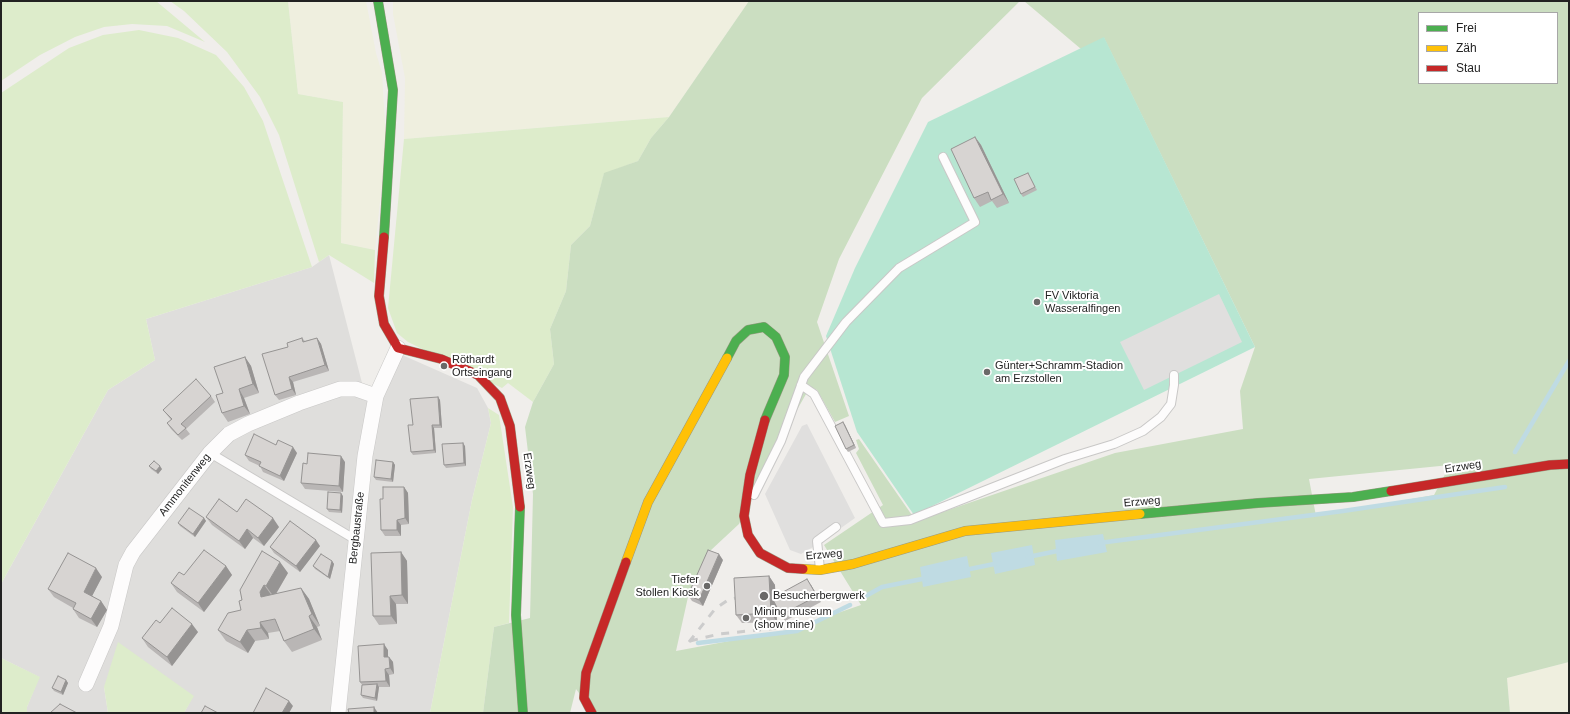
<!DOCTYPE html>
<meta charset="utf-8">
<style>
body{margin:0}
#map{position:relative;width:1570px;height:714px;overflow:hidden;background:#f0eeeb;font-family:Arial,sans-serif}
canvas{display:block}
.frame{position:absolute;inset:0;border:2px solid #222;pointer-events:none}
.legend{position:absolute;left:1418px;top:12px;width:140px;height:72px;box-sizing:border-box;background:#fff;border:1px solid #a7a7a7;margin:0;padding:5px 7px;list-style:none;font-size:12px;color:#222}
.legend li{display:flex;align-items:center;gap:8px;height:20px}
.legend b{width:20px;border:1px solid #a7a7a7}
</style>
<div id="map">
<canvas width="1570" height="714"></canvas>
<div class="frame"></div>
<ul class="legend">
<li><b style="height:5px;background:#4caf50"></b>Frei</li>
<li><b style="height:5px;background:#ffc107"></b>Zäh</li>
<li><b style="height:5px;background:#c62828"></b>Stau</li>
</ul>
</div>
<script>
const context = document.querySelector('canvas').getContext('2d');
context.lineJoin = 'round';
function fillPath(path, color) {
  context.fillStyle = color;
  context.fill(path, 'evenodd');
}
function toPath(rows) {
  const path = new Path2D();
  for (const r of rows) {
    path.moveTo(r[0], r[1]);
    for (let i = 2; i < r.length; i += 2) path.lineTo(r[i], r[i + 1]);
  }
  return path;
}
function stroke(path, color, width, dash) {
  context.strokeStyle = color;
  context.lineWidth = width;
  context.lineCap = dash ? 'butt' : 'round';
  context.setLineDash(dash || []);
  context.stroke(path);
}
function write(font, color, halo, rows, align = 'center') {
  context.font = font + ' Arial,sans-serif';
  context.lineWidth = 4;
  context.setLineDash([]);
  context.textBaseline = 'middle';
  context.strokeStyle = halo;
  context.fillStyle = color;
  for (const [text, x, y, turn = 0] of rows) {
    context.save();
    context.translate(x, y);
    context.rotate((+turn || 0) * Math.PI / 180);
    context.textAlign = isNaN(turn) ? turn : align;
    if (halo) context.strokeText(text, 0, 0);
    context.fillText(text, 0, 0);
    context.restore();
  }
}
fillPath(toPath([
 [329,255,362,383,382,395,400,354,477,388,488,408,491,423,472,500,430,713,184,713,193,696,104,687,108,713,27,713,27,707,39,677,1,658,1,584,108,390,155,360,146,319,312,267]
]), '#dfdedc');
fillPath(toPath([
 [288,1,366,1,376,53,382,73,386,143,375,250,341,243,343,102,298,94],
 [393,1,749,1,669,117,404,139,405,78,393,14],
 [1569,662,1569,713,1510,713,1507,678]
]), '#efefdf');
fillPath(toPath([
 [1,1,156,1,205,42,167,26,132,24,104,27,75,37,40,55,1,81],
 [170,1,288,1,298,94,343,102,341,243,375,250,374,283,329,255,319,262,279,135,260,97,227,52,184,11],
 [139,30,178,38,216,55,244,87,263,121,312,267,146,319,155,360,108,390,1,584,1,93,69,48,103,35],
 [669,117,651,138,638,161,604,174,590,226,571,245,566,291,550,329,554,364,533,402,508,383,502,388,408,342,397,333,388,308,404,139],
 [488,408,499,415,513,507,509,623,494,627,483,713,430,713,472,500,491,423],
 [118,642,194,696,184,713,108,713,104,687],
 [1,658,40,677,27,707,27,713,1,713]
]), '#ddeccb');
fillPath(toPath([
 [749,1,1020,1,922,98,839,259,817,322,849,416,835,422,817,390,810,387,763,470,739,524,710,551,688,597,676,651,788,630,861,605,824,545,883,505,856,453,859,449,856,440,859,439,916,521,1115,453,1243,429,1240,391,1255,347,1104,38,1081,49,1024,1,1569,1,1569,662,1507,678,1510,713,594,713,576,689,570,713,483,713,494,627,530,618,533,494,525,427,533,402,554,364,550,329,566,291,571,245,590,226,604,173,638,161,651,138,669,117],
 [1419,13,1557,13,1557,83,1419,83],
 [1450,465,1434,495,1316,516,1309,479]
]), '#cbdec1');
fillPath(toPath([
 [1104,37,1255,347,914,515,857,432,826,336,855,268,928,122]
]), '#b7e6d2');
fillPath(toPath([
 [1219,294,1242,342,1144,390,1120,342],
 [807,424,855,518,820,543,801,554,790,550,765,494,802,426]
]), '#e0dfde');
fillPath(toPath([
 [1103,534,1107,552,1057,561,1055,540],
 [1032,545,1035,565,995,574,991,553],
 [967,556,971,577,923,587,920,567]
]), '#bfdbe3');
stroke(toPath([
 [1515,452,1569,361],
 [1099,543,1343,511,1505,487],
 [1028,557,1062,550],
 [965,570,999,563],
 [864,597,882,587,927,578],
 [698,643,797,631,850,605]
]), '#bfdbe3', 4.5);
const lane = toPath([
 [801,385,814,394,883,523,910,520,1065,459,1114,444,1143,431,1161,417,1171,404,1174,385,1174,375],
 [210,453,356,540],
 [754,495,781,441,804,377,846,322,899,268,975,222,943,157],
 [820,569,817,541,836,527]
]);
const street = toPath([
 [86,684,111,626,126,565,133,552,210,453,229,434,248,424,299,403,340,389,356,389,376,396],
 [338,713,365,456,376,396,398,348]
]);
const fast = toPath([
 [378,1,393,90,384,237],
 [727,358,736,341,748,330,764,327,776,337,785,357,784,375,765,420],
 [520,507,516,615,523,713],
 [1140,514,1258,503,1353,497,1391,491]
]);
const slow = toPath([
 [626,562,648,502,727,358],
 [803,569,820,570,853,564,965,531,1140,514]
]);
const jam = toPath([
 [384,237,379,296,384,324,398,348,441,359,478,375,500,398,510,426,520,507],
 [765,420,750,475,744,516,748,535,760,553,788,568,803,569],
 [1391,491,1550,465,1569,464],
 [592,713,584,698,586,673,626,562]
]);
stroke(lane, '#c9c8c7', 10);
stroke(street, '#c9c8c7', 16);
stroke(fast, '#999a82', 10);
stroke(slow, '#999a82', 10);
stroke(jam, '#999a82', 10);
stroke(lane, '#fdfcfc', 8);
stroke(street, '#fdfcfc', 15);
stroke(fast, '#4caf50', 9);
stroke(slow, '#ffc107', 9);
stroke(jam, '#c62828', 9);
stroke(toPath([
 [690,641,719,634,778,628,788,620],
 [689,642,715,609,728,600,740,597]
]), '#ccc', 3, [8, 8]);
fillPath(toPath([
 [975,137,981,145,1009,203,997,208,992,201,980,207,974,198],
 [1028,173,1037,190,1023,197,1021,194],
 [302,338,305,341,317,338,321,344,329,371,293,382,296,395,279,400,275,395,288,347],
 [245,357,251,366,259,393,244,398,250,414,228,422,222,413,223,393],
 [211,396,215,402,186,429,190,434,182,440,171,429,167,423,171,420,163,410],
 [438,397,440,400,442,428,434,428,436,453,413,455,411,452,413,425],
 [843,422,845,425,856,448,848,452,846,449],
 [276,445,297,453,284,481,263,472,260,466,249,461,245,455],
 [465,446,466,466,446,468,444,465],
 [345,462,343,492,305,489,301,483,307,464],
 [393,462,395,465,393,482,376,480,374,477],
 [149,466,162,469,158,474,151,469],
 [404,487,408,493,409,524,401,525,401,536,385,536,381,530,383,499],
 [343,496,342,513,329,512,327,509],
 [237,512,279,527,264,546,253,538,245,549,212,525,206,517],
 [204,518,206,521,195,537,180,526,178,523],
 [320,546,300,572,274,553,270,547],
 [401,552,407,561,408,604,396,604,397,624,379,625,373,616],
 [723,560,703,606,692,601,688,595],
 [332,561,334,564,330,579,315,569,313,566],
 [226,566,232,575,204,612,177,592,171,583],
 [288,573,276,594,301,588,309,599,320,626,317,627,322,640,292,652,284,641,280,631,268,633,269,639,255,641,248,653,226,641,218,630,241,610,242,600,240,590],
 [769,576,775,585,775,596,811,585,821,602,785,621,776,606,777,622,742,623,736,615],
 [102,577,92,596,101,601,107,610,97,627,79,618,73,609,73,608,54,597,48,589],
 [160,623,198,632,172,666,148,647,142,638],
 [388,650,388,657,389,657,393,662,394,674,389,675,390,687,379,687,377,701,363,698,361,695,362,685,360,682],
 [66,680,68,683,63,695,54,691,52,688]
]), '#b9b6b5');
fillPath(toPath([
 [975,137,981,145,1009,203,1003,194],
 [317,338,321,344,329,371,325,365],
 [245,357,251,366,259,393,253,384],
 [289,377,293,382,296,395,292,389],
 [239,389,244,398,250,414,244,406],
 [438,397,440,400,442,428,440,425],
 [843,422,845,425,856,448,854,445],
 [432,425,434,428,436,453,434,450],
 [463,443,465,446,466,466,464,463],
 [293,447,297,453,284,481,280,476],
 [341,456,345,462,343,492,339,486],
 [393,462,395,465,393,482,391,479],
 [160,466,162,469,158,474,156,471],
 [404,487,408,493,409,524,405,518],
 [341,493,343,496,342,513,340,510],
 [204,518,206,521,195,537,193,534],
 [273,518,279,527,264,546,258,538],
 [397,520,401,525,401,536,397,530],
 [247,529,253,538,245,549,239,541],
 [316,540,320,546,300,572,296,566],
 [401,552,407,561,408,604,402,595],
 [719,554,723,560,703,606,699,600],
 [332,561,334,564,330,579,328,577],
 [280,562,288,573,274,597,266,586],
 [226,566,232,575,204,612,198,603],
 [96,568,102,577,90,600,84,592],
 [769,576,775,585,777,622,771,613],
 [807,579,811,585,821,602,817,596],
 [264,585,272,596,261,597,260,592],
 [301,588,309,599,320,626,312,614],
 [390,596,396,604,397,624,391,616],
 [101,601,107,610,97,627,91,619],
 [309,616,317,627,322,640,314,629],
 [260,622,268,633,269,639,261,628],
 [192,624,198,632,172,666,167,657],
 [247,630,255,641,248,653,240,642],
 [384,644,388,650,388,663,384,657],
 [389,657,393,662,394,674,390,668],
 [385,669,389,675,390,687,386,681],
 [66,680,68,683,63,695,61,692],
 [377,684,379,687,377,701,375,698],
 [289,701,293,706,289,713,282,713],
 [374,707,378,713,374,713]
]), '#969493');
const building = toPath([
 [975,137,1003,194,991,200,988,192,974,198,951,149,975,137],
 [1028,173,1035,187,1021,194,1014,179,1028,173],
 [302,338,303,342,317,338,325,365,289,377,292,389,275,395,262,354,288,347,287,343,302,338],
 [245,357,253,384,239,389,244,406,222,413,216,395,223,393,214,367,245,357],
 [196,379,211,396,181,424,186,428,178,435,167,423,172,419,163,410,196,379],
 [438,397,440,425,432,425,434,450,411,452,408,425,413,425,410,399,438,397],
 [843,422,854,445,846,449,835,426,843,422],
 [254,434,276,445,278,440,293,447,280,476,259,466,261,462,245,455,254,434],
 [463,443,464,463,444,465,442,444,463,443],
 [308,453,341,456,339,486,301,483,303,463,307,464,308,453],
 [376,460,393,462,391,479,374,477,376,460],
 [154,461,160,466,156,471,149,466,154,461],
 [383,487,404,487,405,518,397,520,397,530,381,530,380,499,383,499,383,487],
 [328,492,341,493,340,510,327,509,328,492],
 [219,499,237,512,246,499,273,518,258,538,247,529,239,541,206,517,219,499],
 [189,508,204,518,193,534,178,523,189,508],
 [290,521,316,540,296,566,270,547,290,521],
 [204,550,226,566,198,603,171,583,179,572,184,575,204,550],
 [708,550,719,554,699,600,688,595,708,550],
 [262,551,280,562,266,586,264,585,260,592,261,597,301,588,312,614,309,616,314,629,284,641,275,619,260,622,261,628,247,630,240,642,218,630,228,613,241,610,239,601,242,600,240,590,262,551],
 [401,552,402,595,390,596,391,616,373,616,371,553,401,552],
 [68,553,96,568,84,592,101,601,91,619,73,609,76,603,48,589,68,553],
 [321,554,332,561,328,577,313,566,321,554],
 [769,576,771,613,736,615,734,578,769,576],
 [807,579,817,596,781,615,772,598,807,579],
 [172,608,192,624,167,657,142,638,156,620,160,623,172,608],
 [384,644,384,657,389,657,390,668,385,669,386,681,360,682,358,646,384,644],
 [58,676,66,680,61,692,52,688,58,676],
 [377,684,375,698,361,695,362,685,377,684],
 [266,688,289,701,282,713,253,713,266,688],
 [60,704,77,713,50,713,60,704],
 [205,706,218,713,201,713,205,706],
 [374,707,374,713,349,713,348,709,374,707]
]);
fillPath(building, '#d7d4d2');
stroke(building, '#969493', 1);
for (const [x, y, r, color] of [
 [1037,302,4,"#6a6968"],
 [444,366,4,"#6a6968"],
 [987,372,4,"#6a6968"],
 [707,586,4,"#6a6968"],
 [764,596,5,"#6a6968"],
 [746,618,4,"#6a6968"]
]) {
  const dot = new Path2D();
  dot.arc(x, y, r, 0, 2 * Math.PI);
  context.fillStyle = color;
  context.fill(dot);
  stroke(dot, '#fff', 1.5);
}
write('11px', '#222', '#fff', [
 ["FV Viktoria",1045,296],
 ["Wasseralfingen",1045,309],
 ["Röthardt",452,360],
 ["Ortseingang",452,373],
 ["Günter+Schramm-Stadion",995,366],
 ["am Erzstollen",995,379],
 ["Tiefer",699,580,"right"],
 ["Stollen Kiosk",699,593,"right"],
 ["Besucherbergwerk",773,596],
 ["Mining museum",754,612],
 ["(show mine)",754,625]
], 'left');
write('11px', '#222', '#fff', [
 ["Erzweg",1463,467,-9],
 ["Erzweg",529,471,82],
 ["Ammonitenweg",185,485,-52],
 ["Erzweg",1142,502,-5],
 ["Bergbaustraße",357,528,-84],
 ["Erzweg",824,555,-5]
]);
</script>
